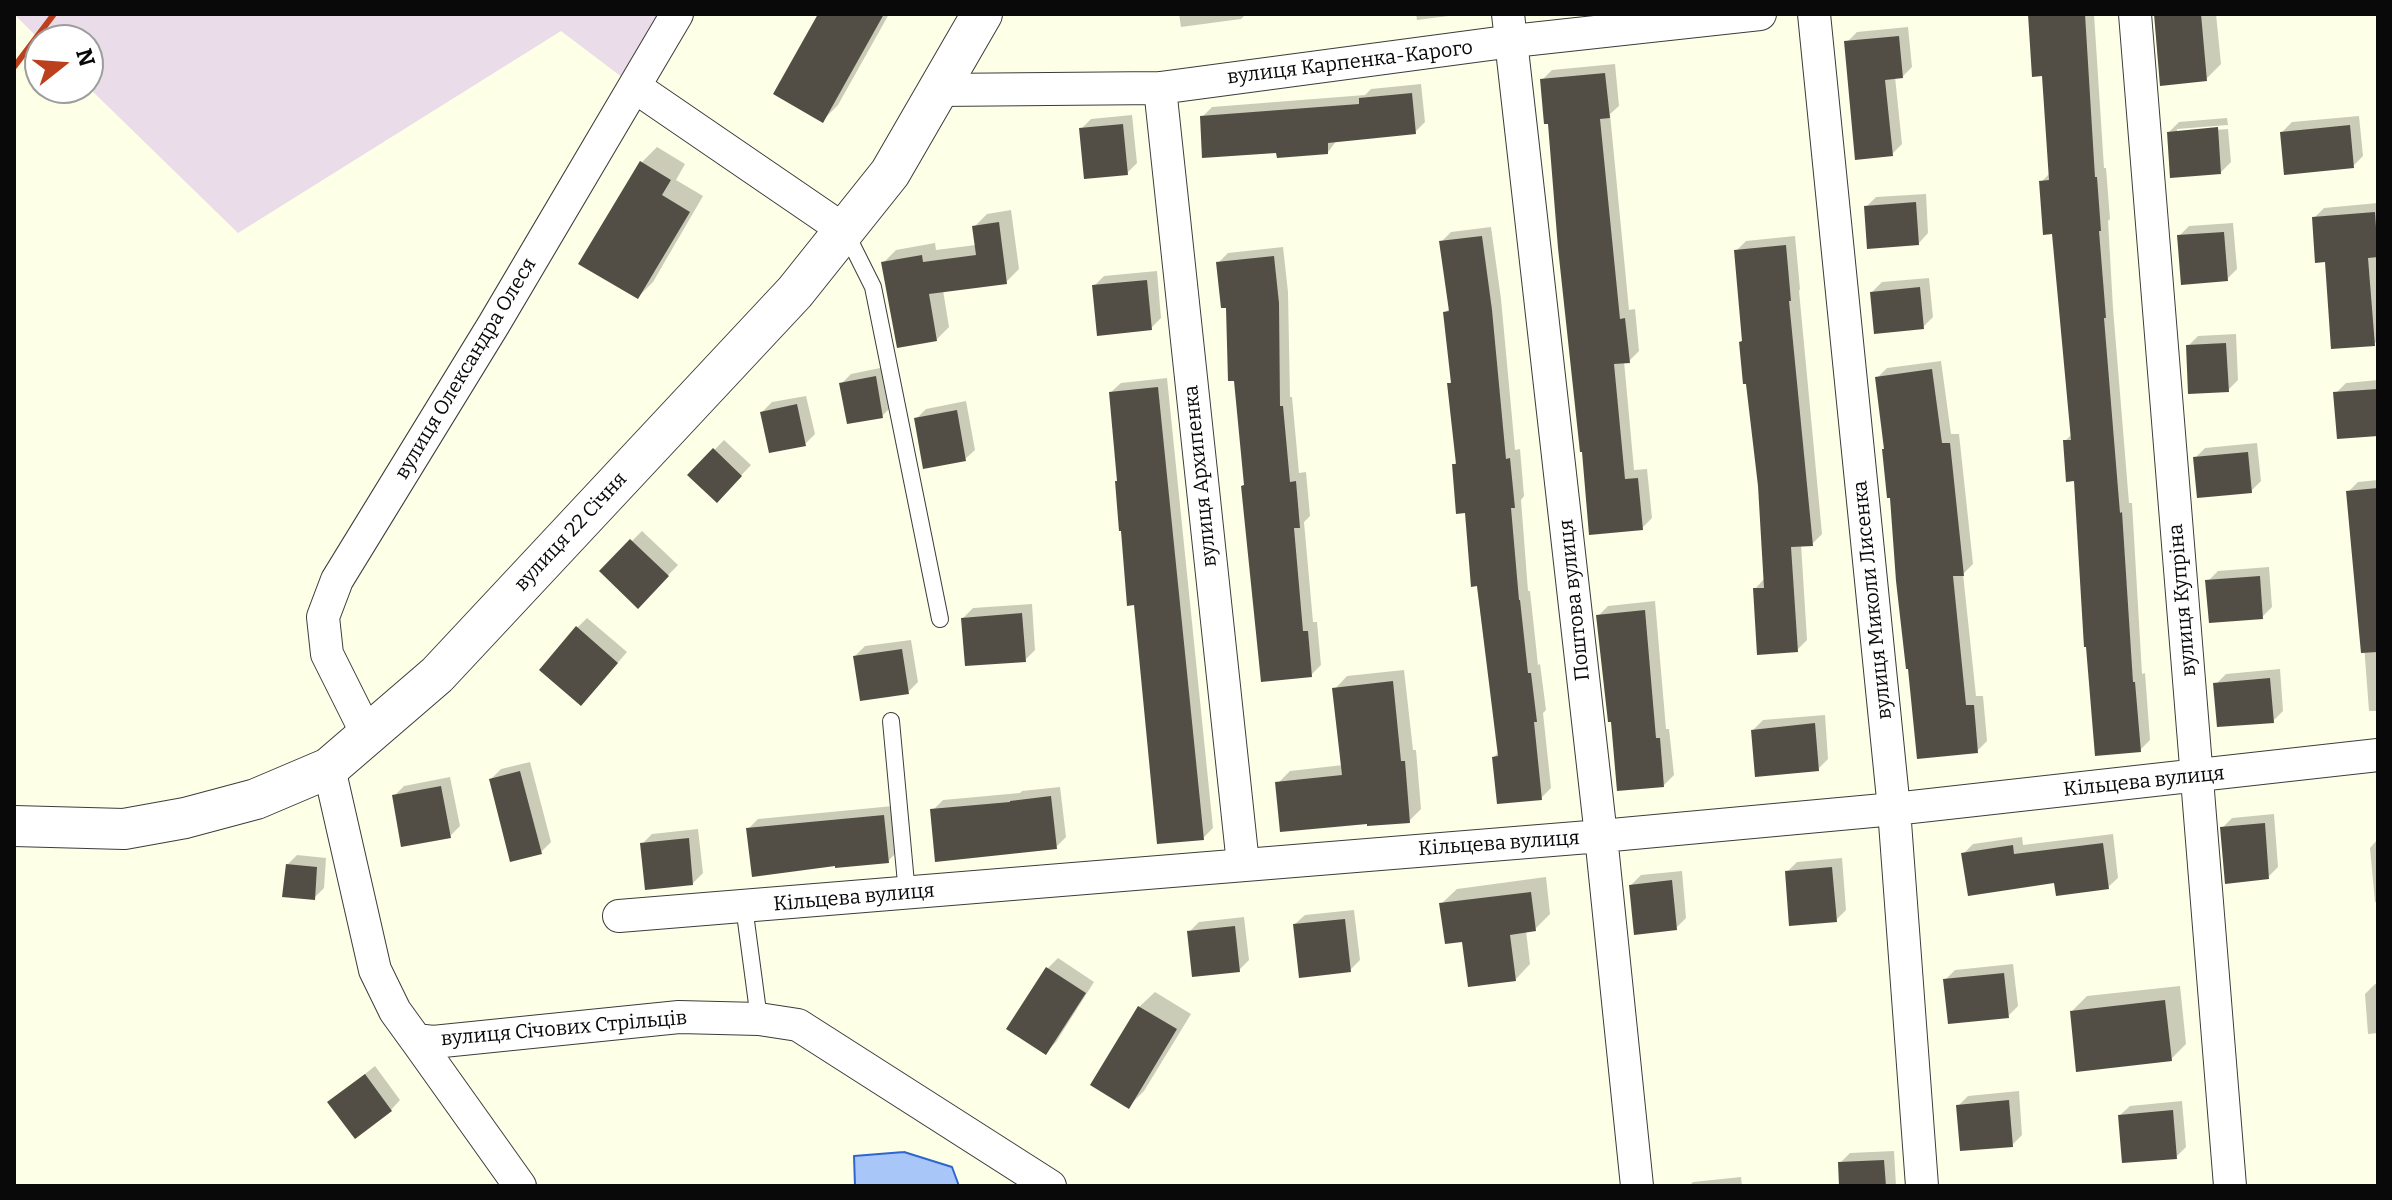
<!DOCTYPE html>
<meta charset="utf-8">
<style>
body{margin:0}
#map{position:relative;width:2392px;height:1200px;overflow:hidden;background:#fdffe6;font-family:Bitter,serif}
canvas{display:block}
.frame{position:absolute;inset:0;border:16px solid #090909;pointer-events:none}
.north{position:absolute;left:24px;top:24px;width:80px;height:80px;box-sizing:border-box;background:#fff;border:2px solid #9d9d9d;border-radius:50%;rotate:73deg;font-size:22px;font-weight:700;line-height:32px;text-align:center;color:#090909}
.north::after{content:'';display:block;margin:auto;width:28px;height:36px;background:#bd401e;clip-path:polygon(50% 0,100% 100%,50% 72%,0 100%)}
</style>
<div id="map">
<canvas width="2392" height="1200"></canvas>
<div class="frame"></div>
<div class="north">N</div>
</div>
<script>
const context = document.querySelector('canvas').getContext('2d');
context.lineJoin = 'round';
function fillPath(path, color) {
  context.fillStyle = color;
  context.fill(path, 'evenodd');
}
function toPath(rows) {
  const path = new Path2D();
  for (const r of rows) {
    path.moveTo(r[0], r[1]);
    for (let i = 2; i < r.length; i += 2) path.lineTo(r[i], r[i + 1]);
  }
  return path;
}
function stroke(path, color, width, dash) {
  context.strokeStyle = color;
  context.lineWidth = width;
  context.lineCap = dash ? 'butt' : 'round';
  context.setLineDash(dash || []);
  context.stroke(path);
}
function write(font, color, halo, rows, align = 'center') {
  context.font = font + ' Bitter,serif';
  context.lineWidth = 8;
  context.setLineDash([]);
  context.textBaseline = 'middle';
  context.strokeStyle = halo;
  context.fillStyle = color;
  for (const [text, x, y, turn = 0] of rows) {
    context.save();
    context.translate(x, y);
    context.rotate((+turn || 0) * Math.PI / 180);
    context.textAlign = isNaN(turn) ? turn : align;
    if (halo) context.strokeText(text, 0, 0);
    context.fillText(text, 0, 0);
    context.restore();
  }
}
fillPath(toPath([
 [14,14,677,14,635,87,561,31,238,233,88,87,88,40,40,40]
]), '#eadce8');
const water = toPath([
 [904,1152,952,1167,959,1186,855,1186,854,1156,904,1152]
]);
fillPath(water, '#a9c6f8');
stroke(water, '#2e66d1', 2);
fillPath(toPath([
 [820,14,889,14,838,105,823,120],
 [1179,14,1246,14,1241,19,1181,27],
 [1416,14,1464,14,1417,20],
 [2030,14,2094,14,2104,168,2106,168,2110,219,2108,221,2113,308,2129,503,2132,503,2142,674,2145,673,2150,740,2140,750,2065,441,2072,434,2054,232,2041,182,2051,172,2044,74],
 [2155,14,2216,14,2221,64,2206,79],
 [1908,27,1912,67,1902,77,1895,77,1902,144,1892,154,1847,42,1857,32],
 [1615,64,1619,106,1610,114,1629,310,1635,309,1639,351,1629,361,1624,361,1634,470,1647,469,1652,518,1642,528,1591,533,1549,122,1542,80,1552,70],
 [1421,84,1425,122,1415,132,1337,140,1328,152,1278,151,1202,117,1212,107,1365,95,1371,89],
 [1132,115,1137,163,1127,173,1081,129,1091,119],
 [2359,116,2363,156,2353,166,2282,132,2292,122],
 [2227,118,2228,125,2177,129,2177,133,2228,129,2231,162,2221,172,2169,132,2179,122],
 [657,147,685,164,676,180,703,196,653,282,638,297,581,263,642,162],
 [1926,194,1928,233,1919,243,1866,207,1876,197],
 [2378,203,2378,340,2374,344,2327,260,2314,218,2324,208],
 [1011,210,1019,269,1006,282,943,290,949,327,936,340,883,263,896,250,935,243,936,250,976,245,974,227,987,214],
 [2233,223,2237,269,2227,279,2179,236,2189,226],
 [1491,227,1501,299,1515,450,1520,449,1524,496,1521,500,1528,591,1530,591,1538,665,1540,664,1546,710,1543,713,1551,788,1541,798,1494,757,1499,752,1467,511,1454,465,1457,461,1449,384,1453,380,1446,312,1450,308,1441,242,1451,232],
 [1795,236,1800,289,1799,291,1822,534,1812,544,1801,544,1807,640,1797,650,1755,589,1764,579,1760,486,1736,251,1746,241],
 [1283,247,1288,292,1290,397,1292,397,1299,473,1306,472,1310,516,1304,522,1313,622,1317,622,1321,665,1311,675,1246,483,1228,305,1218,263,1228,253],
 [1157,271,1161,318,1151,328,1094,286,1104,276],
 [1929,278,1933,317,1923,327,1872,292,1882,282],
 [2236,334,2238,380,2228,390,2188,346,2198,336],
 [1941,361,1951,434,1959,434,1973,564,1963,574,1976,696,1983,696,1987,741,1977,751,1886,448,1877,378,1887,368],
 [885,367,892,406,882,416,841,384,851,374],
 [1167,378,1213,828,1203,838,1136,603,1119,479,1111,392,1121,383],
 [2378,380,2378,434,2336,393,2346,383],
 [806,396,815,434,805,444,762,412,772,402],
 [966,401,975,450,965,459,916,419,926,409],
 [724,440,751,465,717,501,690,475],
 [2257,443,2261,481,2251,491,2195,458,2205,448],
 [2378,480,2378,711,2369,711,2362,618,2348,492,2358,482],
 [642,531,678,565,638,606,602,571],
 [2269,567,2272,607,2262,617,2208,581,2218,571],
 [1655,601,1666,729,1669,729,1674,775,1664,785,1612,719,1598,616,1608,606],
 [1032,604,1035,650,1025,660,963,618,973,608],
 [587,618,627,652,591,694,577,628],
 [911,640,918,682,908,692,855,656,865,646],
 [2280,669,2283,711,2273,721,2216,684,2226,674],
 [1404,670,1413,750,1416,750,1421,809,1409,821,1278,783,1290,771,1343,765,1335,689,1347,676],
 [1825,715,1828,759,1818,769,1753,730,1763,720],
 [530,762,551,842,541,852,491,779,501,769],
 [450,777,460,826,450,836,394,796,404,786],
 [1060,787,1066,837,1056,847,933,810,943,800,1020,793,1022,791],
 [893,806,898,851,888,861,748,829,758,819],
 [2274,814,2278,867,2268,877,2222,828,2232,818],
 [698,829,703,873,693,883,642,844,652,834],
 [2113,834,2118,878,2108,887,2056,881,1963,854,1973,844,2022,837,2023,845],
 [2378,839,2378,902,2375,902,2370,848],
 [297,855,326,858,324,888,314,898,287,865],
 [1842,858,1846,910,1836,920,1787,872,1797,862],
 [1682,871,1686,918,1676,928,1631,885,1641,875],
 [1546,877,1550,914,1535,929,1526,931,1530,964,1515,980,1464,940,1441,904,1457,889],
 [1354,910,1360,960,1350,970,1295,924,1305,915],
 [1244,917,1249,960,1239,970,1189,932,1199,922],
 [1058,958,1094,982,1056,1042,1046,1052,1009,1028,1048,968],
 [2013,964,2018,1006,2008,1016,1945,980,1955,970],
 [2378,983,2378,1033,2368,1034,2365,994,2375,984],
 [2180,986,2186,1044,2171,1059,2072,1011,2087,996],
 [1155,992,1191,1014,1144,1091,1129,1106,1139,1007],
 [375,1066,400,1100,391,1110,330,1102],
 [2019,1091,2022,1135,2012,1145,1958,1106,1968,1096],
 [2182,1101,2186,1147,2176,1157,2120,1115,2130,1106],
 [1894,1151,1896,1186,1841,1186,1840,1163,1850,1153],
 [1741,1177,1742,1186,1689,1186,1693,1182]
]), '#0003');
fillPath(toPath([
 [818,14,884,14,823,123,773,94],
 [2028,14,2085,14,2095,177,2097,177,2101,231,2099,231,2106,318,2104,318,2120,513,2122,512,2133,682,2135,682,2141,752,2095,756,2086,647,2084,647,2074,481,2066,482,2063,440,2071,440,2052,234,2043,235,2039,181,2049,180,2042,76,2032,77],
 [2154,14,2201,14,2207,81,2160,86],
 [1899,36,1903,78,1885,80,1893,156,1855,160,1844,41],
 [1605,73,1610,118,1600,119,1620,319,1625,318,1630,363,1614,364,1625,479,1638,478,1643,530,1589,535,1582,452,1580,452,1558,248,1548,124,1544,124,1540,79],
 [1412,93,1416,134,1328,143,1328,154,1277,158,1276,153,1202,158,1200,116,1359,104,1359,98],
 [1123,124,1128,175,1084,179,1079,128],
 [2350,125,2354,168,2284,175,2280,132],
 [2218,127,2221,174,2170,178,2167,132],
 [640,161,671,180,662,195,690,212,638,299,578,264],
 [1916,202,1919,245,1867,249,1864,206],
 [2375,212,2378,257,2368,258,2375,346,2331,349,2325,262,2315,263,2312,217],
 [999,222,1007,284,929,294,937,341,897,348,881,262,922,255,923,262,976,255,972,226],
 [2224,232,2228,281,2181,285,2177,235],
 [1482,236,1492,310,1506,459,1510,458,1515,508,1511,508,1519,600,1520,600,1528,673,1531,673,1537,722,1534,722,1542,800,1497,804,1492,757,1498,756,1477,586,1471,587,1465,513,1456,514,1452,464,1456,464,1447,383,1451,383,1443,312,1449,311,1439,241],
 [1786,245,1791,301,1789,301,1813,546,1791,547,1798,652,1757,655,1753,588,1764,588,1758,486,1746,384,1743,384,1739,342,1742,341,1734,250],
 [1274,256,1279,303,1280,406,1283,406,1290,482,1296,481,1300,528,1294,528,1303,631,1308,631,1312,677,1261,682,1241,486,1244,485,1234,381,1228,381,1226,308,1221,308,1216,262],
 [1147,280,1152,330,1097,336,1092,285],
 [1920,287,1924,329,1874,334,1870,292],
 [2226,343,2229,392,2188,394,2186,345],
 [1932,369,1942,443,1950,443,1964,576,1953,576,1966,705,1974,705,1978,753,1917,759,1908,669,1906,669,1896,581,1890,498,1887,498,1882,449,1884,449,1875,377],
 [876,376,883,418,847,424,839,383],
 [1158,387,1204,840,1157,844,1134,605,1127,606,1121,531,1119,531,1115,481,1117,481,1109,392],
 [2378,389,2378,436,2337,439,2333,392],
 [797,404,806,446,769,453,760,412],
 [957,410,966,461,923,469,914,418],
 [713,448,742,476,717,503,687,475],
 [2248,452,2252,493,2197,498,2193,457],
 [2378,488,2378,652,2361,653,2346,491],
 [630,539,669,576,638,609,599,571],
 [2260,576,2263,619,2209,623,2205,580],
 [1645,610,1656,738,1660,738,1664,787,1617,791,1611,722,1608,722,1596,615],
 [1022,613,1026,662,965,666,961,618],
 [576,626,618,663,581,706,539,670],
 [902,649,909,694,860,701,853,656],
 [2270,678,2274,723,2217,727,2213,683],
 [1393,681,1401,761,1405,761,1410,823,1367,826,1367,824,1280,832,1275,782,1342,775,1332,688],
 [1815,723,1819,771,1755,777,1751,730],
 [520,771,542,854,510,862,489,779],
 [441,786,451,838,401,847,392,795],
 [1051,796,1057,849,935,862,930,809,1010,802,1010,801],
 [884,815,889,863,835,868,835,866,752,877,746,828],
 [2265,823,2269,879,2225,884,2220,827],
 [689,838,693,885,645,890,640,843],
 [2103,843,2109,889,2056,896,2054,883,1968,896,1961,853,2013,845,2014,854],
 [286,864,317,867,315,900,282,897],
 [1832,867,1837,922,1789,926,1785,871],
 [1672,880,1677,930,1634,935,1629,885],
 [1531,892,1536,931,1510,935,1516,981,1468,987,1462,942,1445,944,1439,903],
 [1345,919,1351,972,1299,978,1293,924],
 [1235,926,1240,972,1192,977,1187,931],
 [1046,967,1086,993,1046,1055,1006,1029],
 [2004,973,2009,1018,1948,1024,1943,979],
 [2165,1000,2172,1061,2076,1072,2070,1011],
 [1138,1006,1177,1029,1129,1109,1090,1085],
 [365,1074,392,1111,355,1139,327,1102],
 [2009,1100,2013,1147,1960,1151,1956,1105],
 [2173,1110,2177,1159,2122,1163,2118,1115],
 [1884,1160,1886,1186,1839,1186,1838,1162]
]), '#524e46');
const service = toPath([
 [845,231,873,287,940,619],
 [891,721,907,894],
 [744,906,759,1019]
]);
const minor = toPath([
 [1508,14,1601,836,1637,1186],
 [1814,14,1894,809,1922,1186],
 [2135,14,2230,1186],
 [635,87,844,230],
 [1160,88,1243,864],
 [938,90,1160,88,1513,41,1760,14],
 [367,734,327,654,323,617,337,580,494,324,677,14],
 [329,768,375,970,395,1011,416,1040,433,1042,679,1017,759,1019,798,1025,1050,1186],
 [619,916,1601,836,1894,809,2378,755],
 [416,1040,520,1186]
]);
const tertiary = toPath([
 [14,826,124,829,185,818,256,799,329,768,437,675,795,292,890,173,982,14]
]);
stroke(service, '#3c3c3c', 18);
stroke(minor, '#3c3c3c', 34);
stroke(tertiary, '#3c3c3c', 42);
stroke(service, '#fff', 16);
stroke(minor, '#fff', 32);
stroke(tertiary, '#fff', 40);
stroke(toPath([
 [14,67,54,14]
]), '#bd401e', 6);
write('20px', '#090909', '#fff', [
 ["вулиця Карпенка-Карого",1350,63,-7],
 ["вулиця Олександра Олеся",466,369,-59],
 ["вулиця Архипенка",1201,476,-96],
 ["вулиця 22 Січня",571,532,-47],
 ["Поштова вулиця",1575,600,-96],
 ["вулиця Миколи Лисенка",1873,600,-96],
 ["вулиця Купріна",2183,600,-95],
 ["Кільцева вулиця",2144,782,-6],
 ["Кільцева вулиця",1499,844,-4],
 ["Кільцева вулиця",854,898,-5],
 ["вулиця Січових Стрільців",564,1029,-5]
]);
</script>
